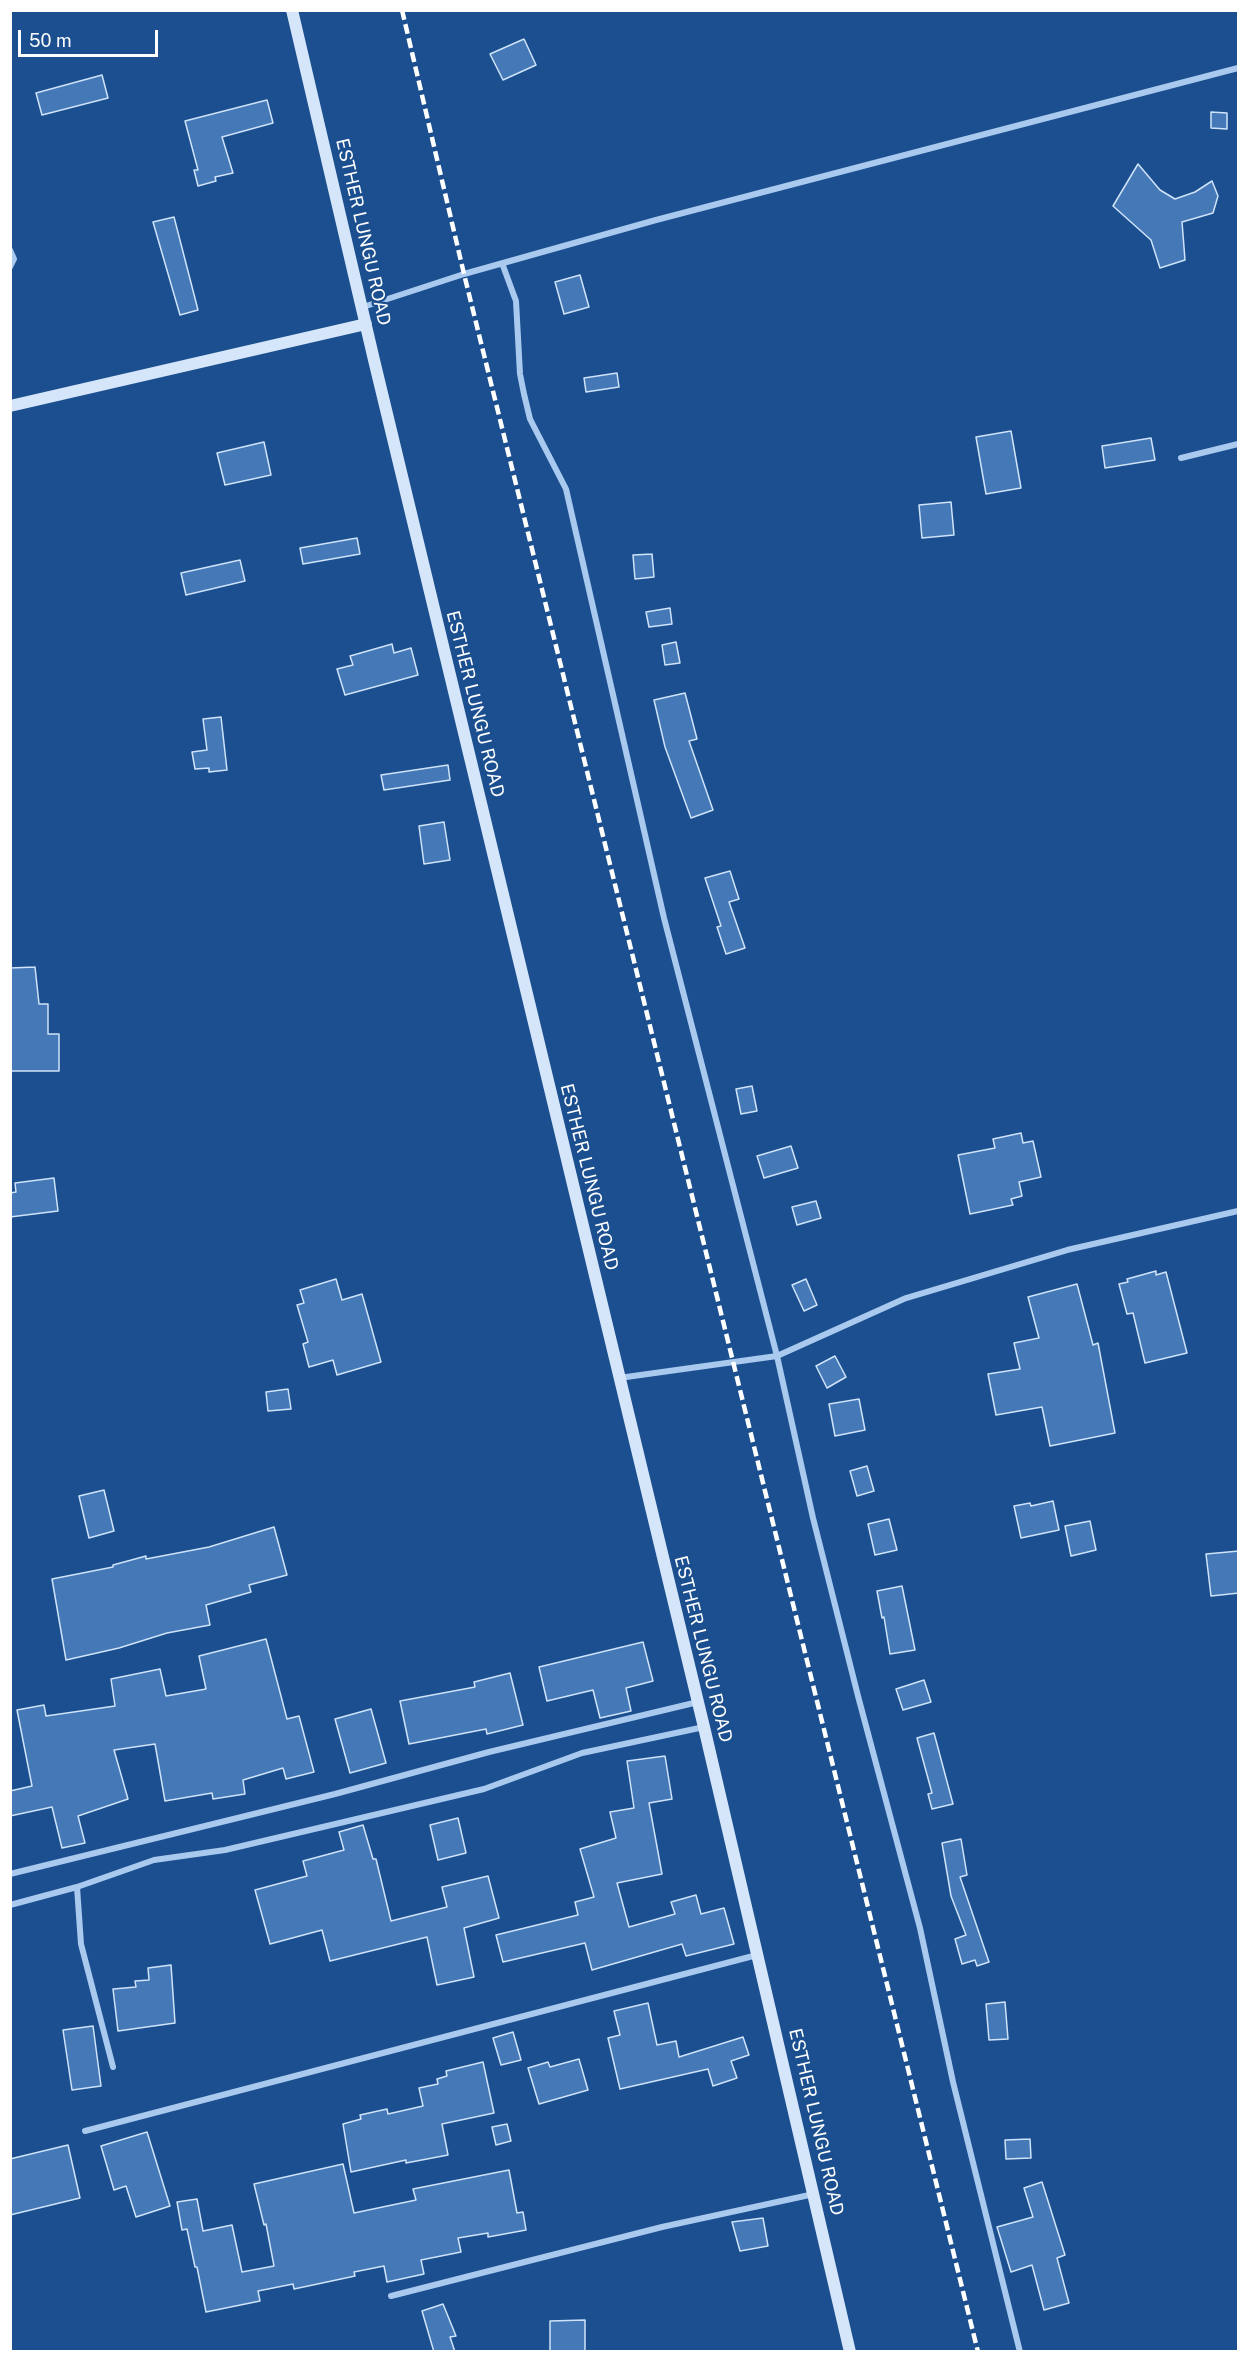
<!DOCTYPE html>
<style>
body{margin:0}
#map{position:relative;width:1249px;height:2362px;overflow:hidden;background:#1b4f8f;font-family:"Public Sans",sans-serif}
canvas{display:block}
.frame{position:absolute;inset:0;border:12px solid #fff;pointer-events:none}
.scale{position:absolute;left:18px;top:30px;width:140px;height:27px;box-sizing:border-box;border:3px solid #fff;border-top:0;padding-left:8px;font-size:18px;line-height:21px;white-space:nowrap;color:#fff;-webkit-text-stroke:4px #1b4f8f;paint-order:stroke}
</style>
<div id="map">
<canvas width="1249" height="2362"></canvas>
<div class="frame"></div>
<div class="scale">50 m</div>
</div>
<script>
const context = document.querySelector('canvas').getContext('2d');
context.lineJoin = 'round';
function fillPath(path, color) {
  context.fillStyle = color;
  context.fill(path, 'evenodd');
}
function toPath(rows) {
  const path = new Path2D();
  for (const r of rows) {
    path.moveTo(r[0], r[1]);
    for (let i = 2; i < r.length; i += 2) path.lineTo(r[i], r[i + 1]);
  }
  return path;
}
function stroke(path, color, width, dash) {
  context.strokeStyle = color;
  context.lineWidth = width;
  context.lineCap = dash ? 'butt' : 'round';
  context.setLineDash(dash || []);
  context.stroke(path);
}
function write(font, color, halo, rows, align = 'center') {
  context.font = font + ' "Public Sans",sans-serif';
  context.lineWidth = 4.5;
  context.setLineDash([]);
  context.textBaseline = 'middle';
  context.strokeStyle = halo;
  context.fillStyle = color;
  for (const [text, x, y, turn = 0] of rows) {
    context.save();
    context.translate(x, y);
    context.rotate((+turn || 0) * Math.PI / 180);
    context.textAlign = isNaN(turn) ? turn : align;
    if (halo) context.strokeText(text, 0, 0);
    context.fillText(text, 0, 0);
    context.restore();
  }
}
const building = toPath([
 [524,39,536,65,503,80,490,54,524,39],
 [102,75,108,98,42,115,36,93,102,75],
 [267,100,273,123,222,137,233,173,215,177,216,181,198,186,194,170,198,170,185,121,267,100],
 [1211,112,1227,113,1227,129,1211,128,1211,112],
 [1138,164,1160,190,1175,199,1195,192,1212,181,1218,196,1213,213,1182,222,1185,260,1160,268,1151,240,1113,206,1138,164],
 [174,217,198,310,180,315,153,222,174,217],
 [580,275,589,307,564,314,555,282,580,275],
 [617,373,619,387,586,392,584,378,617,373],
 [1011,431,1021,488,986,494,976,437,1011,431],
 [1151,438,1155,460,1105,468,1102,446,1151,438],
 [264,442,271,475,225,485,217,453,264,442],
 [951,502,954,535,922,538,919,505,951,502],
 [357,538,360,554,303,564,300,548,357,538],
 [652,554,654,577,635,579,633,555,652,554],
 [240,560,245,581,186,595,181,573,240,560],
 [670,608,672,624,649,627,646,612,670,608],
 [676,642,680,663,665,665,662,645,676,642],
 [392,644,394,653,411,648,418,675,345,695,337,669,353,665,350,656,392,644],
 [685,693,697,739,689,741,713,810,691,818,665,747,654,700,685,693],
 [221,717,227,770,209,772,209,768,195,769,192,752,207,750,203,719,221,717],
 [448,765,450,780,384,790,381,775,448,765],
 [444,822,450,860,424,864,419,826,444,822],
 [730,871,739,899,729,902,745,948,726,954,717,927,721,926,705,878,730,871],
 [35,967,39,1004,48,1004,48,1034,59,1034,59,1071,10,1071,10,968,35,967],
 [752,1086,757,1111,741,1114,736,1089,752,1086],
 [1021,1133,1023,1143,1033,1141,1041,1177,1019,1182,1022,1196,1011,1199,1013,1205,970,1214,958,1155,995,1148,993,1139,1021,1133],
 [791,1146,798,1168,764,1178,757,1156,791,1146],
 [54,1178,58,1211,10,1217,10,1193,16,1192,15,1183,54,1178],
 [816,1201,821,1218,797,1225,792,1207,816,1201],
 [1156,1271,1156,1275,1166,1272,1187,1353,1145,1363,1133,1313,1127,1314,1119,1284,1128,1282,1127,1279,1156,1271],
 [336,1279,342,1300,362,1294,381,1362,337,1375,333,1360,309,1367,303,1344,308,1342,297,1305,304,1303,300,1290,336,1279],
 [806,1279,817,1305,804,1311,792,1285,806,1279],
 [1077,1284,1093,1345,1098,1343,1115,1433,1050,1446,1042,1407,996,1415,988,1374,1020,1369,1014,1343,1039,1338,1028,1297,1077,1284],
 [835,1356,846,1377,827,1388,816,1366,835,1356],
 [288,1389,291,1409,268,1411,266,1392,288,1389],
 [859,1399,865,1430,835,1436,829,1404,859,1399],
 [867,1466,874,1491,857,1496,850,1471,867,1466],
 [104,1490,114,1531,89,1538,79,1496,104,1490],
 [1053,1501,1059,1530,1021,1538,1014,1506,1030,1503,1031,1506,1053,1501],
 [889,1519,897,1550,875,1555,868,1524,889,1519],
 [1090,1521,1096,1550,1071,1556,1065,1526,1090,1521],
 [274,1527,287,1575,249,1585,251,1592,206,1605,210,1625,167,1633,119,1648,66,1660,52,1579,113,1567,113,1565,146,1556,146,1559,209,1547,274,1527],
 [1239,1551,1239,1593,1211,1596,1206,1554,1239,1551],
 [902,1586,915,1650,890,1654,884,1617,882,1618,877,1591,902,1586],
 [266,1639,287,1719,299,1716,314,1772,286,1779,283,1768,243,1780,245,1794,213,1799,212,1793,165,1801,155,1744,114,1750,128,1799,78,1816,85,1843,62,1848,52,1807,10,1816,10,1791,32,1786,17,1710,44,1705,46,1716,115,1706,111,1679,160,1669,166,1696,206,1689,199,1656,266,1639],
 [643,1642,653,1681,626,1688,631,1711,600,1718,593,1690,547,1701,539,1667,643,1642],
 [510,1673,523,1725,487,1734,486,1729,409,1744,400,1701,475,1687,474,1682,510,1673],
 [924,1680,931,1702,903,1710,896,1689,924,1680],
 [371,1709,386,1763,350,1773,335,1719,371,1709],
 [934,1733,953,1804,932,1809,928,1794,932,1793,917,1738,934,1733],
 [665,1756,672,1799,649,1803,662,1874,617,1883,629,1927,675,1914,671,1902,696,1895,701,1914,724,1908,734,1944,686,1956,682,1944,592,1970,585,1943,503,1962,496,1935,578,1915,575,1902,594,1897,580,1849,616,1838,610,1812,634,1808,627,1761,665,1756],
 [458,1818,466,1853,438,1860,430,1825,458,1818],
 [363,1825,373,1859,376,1859,391,1921,447,1907,442,1887,488,1876,499,1918,464,1928,474,1977,437,1985,427,1937,330,1961,322,1930,270,1944,255,1890,307,1876,303,1861,344,1850,339,1832,363,1825],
 [961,1839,967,1875,960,1877,989,1962,977,1966,975,1960,962,1964,955,1939,966,1935,951,1896,942,1843,961,1839],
 [171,1965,175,2023,118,2031,113,1989,136,1987,135,1981,149,1980,148,1968,171,1965],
 [1005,2002,1008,2039,989,2040,986,2004,1005,2002],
 [648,2003,657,2045,676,2041,679,2057,743,2037,749,2055,731,2061,737,2078,713,2086,708,2069,620,2089,608,2038,620,2035,614,2011,648,2003],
 [93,2026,101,2086,72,2090,63,2030,93,2026],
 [513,2032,521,2060,501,2065,493,2038,513,2032],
 [579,2059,588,2090,539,2104,528,2068,548,2062,550,2067,579,2059],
 [483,2062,494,2113,442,2124,448,2155,406,2163,406,2160,351,2172,343,2124,361,2119,360,2115,387,2109,388,2114,423,2106,419,2088,438,2084,437,2079,447,2076,446,2071,483,2062],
 [507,2124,511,2141,496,2145,492,2127,507,2124],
 [147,2132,170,2206,136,2217,126,2186,114,2190,101,2146,147,2132],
 [1030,2139,1031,2158,1006,2159,1005,2140,1030,2139],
 [68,2145,80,2198,10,2215,10,2159,68,2145],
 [343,2164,354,2213,416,2200,413,2189,509,2170,517,2213,523,2212,526,2230,488,2237,488,2233,458,2238,461,2252,421,2260,424,2274,387,2282,384,2266,354,2272,355,2276,294,2289,293,2284,258,2291,260,2301,206,2312,197,2267,195,2267,187,2229,182,2230,177,2202,197,2199,203,2231,232,2225,242,2272,274,2266,266,2224,264,2225,254,2184,343,2164],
 [1042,2182,1065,2255,1057,2258,1069,2303,1044,2310,1032,2265,1011,2272,997,2227,1033,2217,1024,2188,1042,2182],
 [763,2218,768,2246,740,2251,732,2222,763,2218],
 [443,2304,456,2336,450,2337,455,2352,434,2352,422,2311,443,2304],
 [585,2320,585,2352,550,2352,550,2321,585,2320]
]);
fillPath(building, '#4478b7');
stroke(building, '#cfe3fa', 1.5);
stroke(toPath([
 [10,250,14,259,10,267],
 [502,263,516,301,520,374,524,394,530,419,566,489,664,918,777,1356,813,1518,858,1696,920,1928,953,2082,1020,2352],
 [363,307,464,274,656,220,1238,68],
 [1181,458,1238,444],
 [619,1378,777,1356,906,1298,1067,1250,1238,1211],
 [10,1874,335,1794,489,1752,698,1702],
 [77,1887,81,1944,113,2067],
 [10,1905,77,1887,154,1860,225,1850,484,1789,582,1753,704,1727],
 [85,2131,757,1955],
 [391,2296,662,2227,814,2194]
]), '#a9c9ee', 6);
stroke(toPath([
 [292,10,374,360,704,1727,850,2352],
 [10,406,366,324]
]), '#d6e6fa', 12);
stroke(toPath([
 [402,10,464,274,978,2352]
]), '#fff', 4.5, [10, 4.5]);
write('18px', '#fff', '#1b4f8f', [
 ["ESTHER LUNGU ROAD",363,232,77],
 ["ESTHER LUNGU ROAD",475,704,76],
 ["ESTHER LUNGU ROAD",589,1177,76],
 ["ESTHER LUNGU ROAD",703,1649,76],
 ["ESTHER LUNGU ROAD",816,2122,77]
]);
</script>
